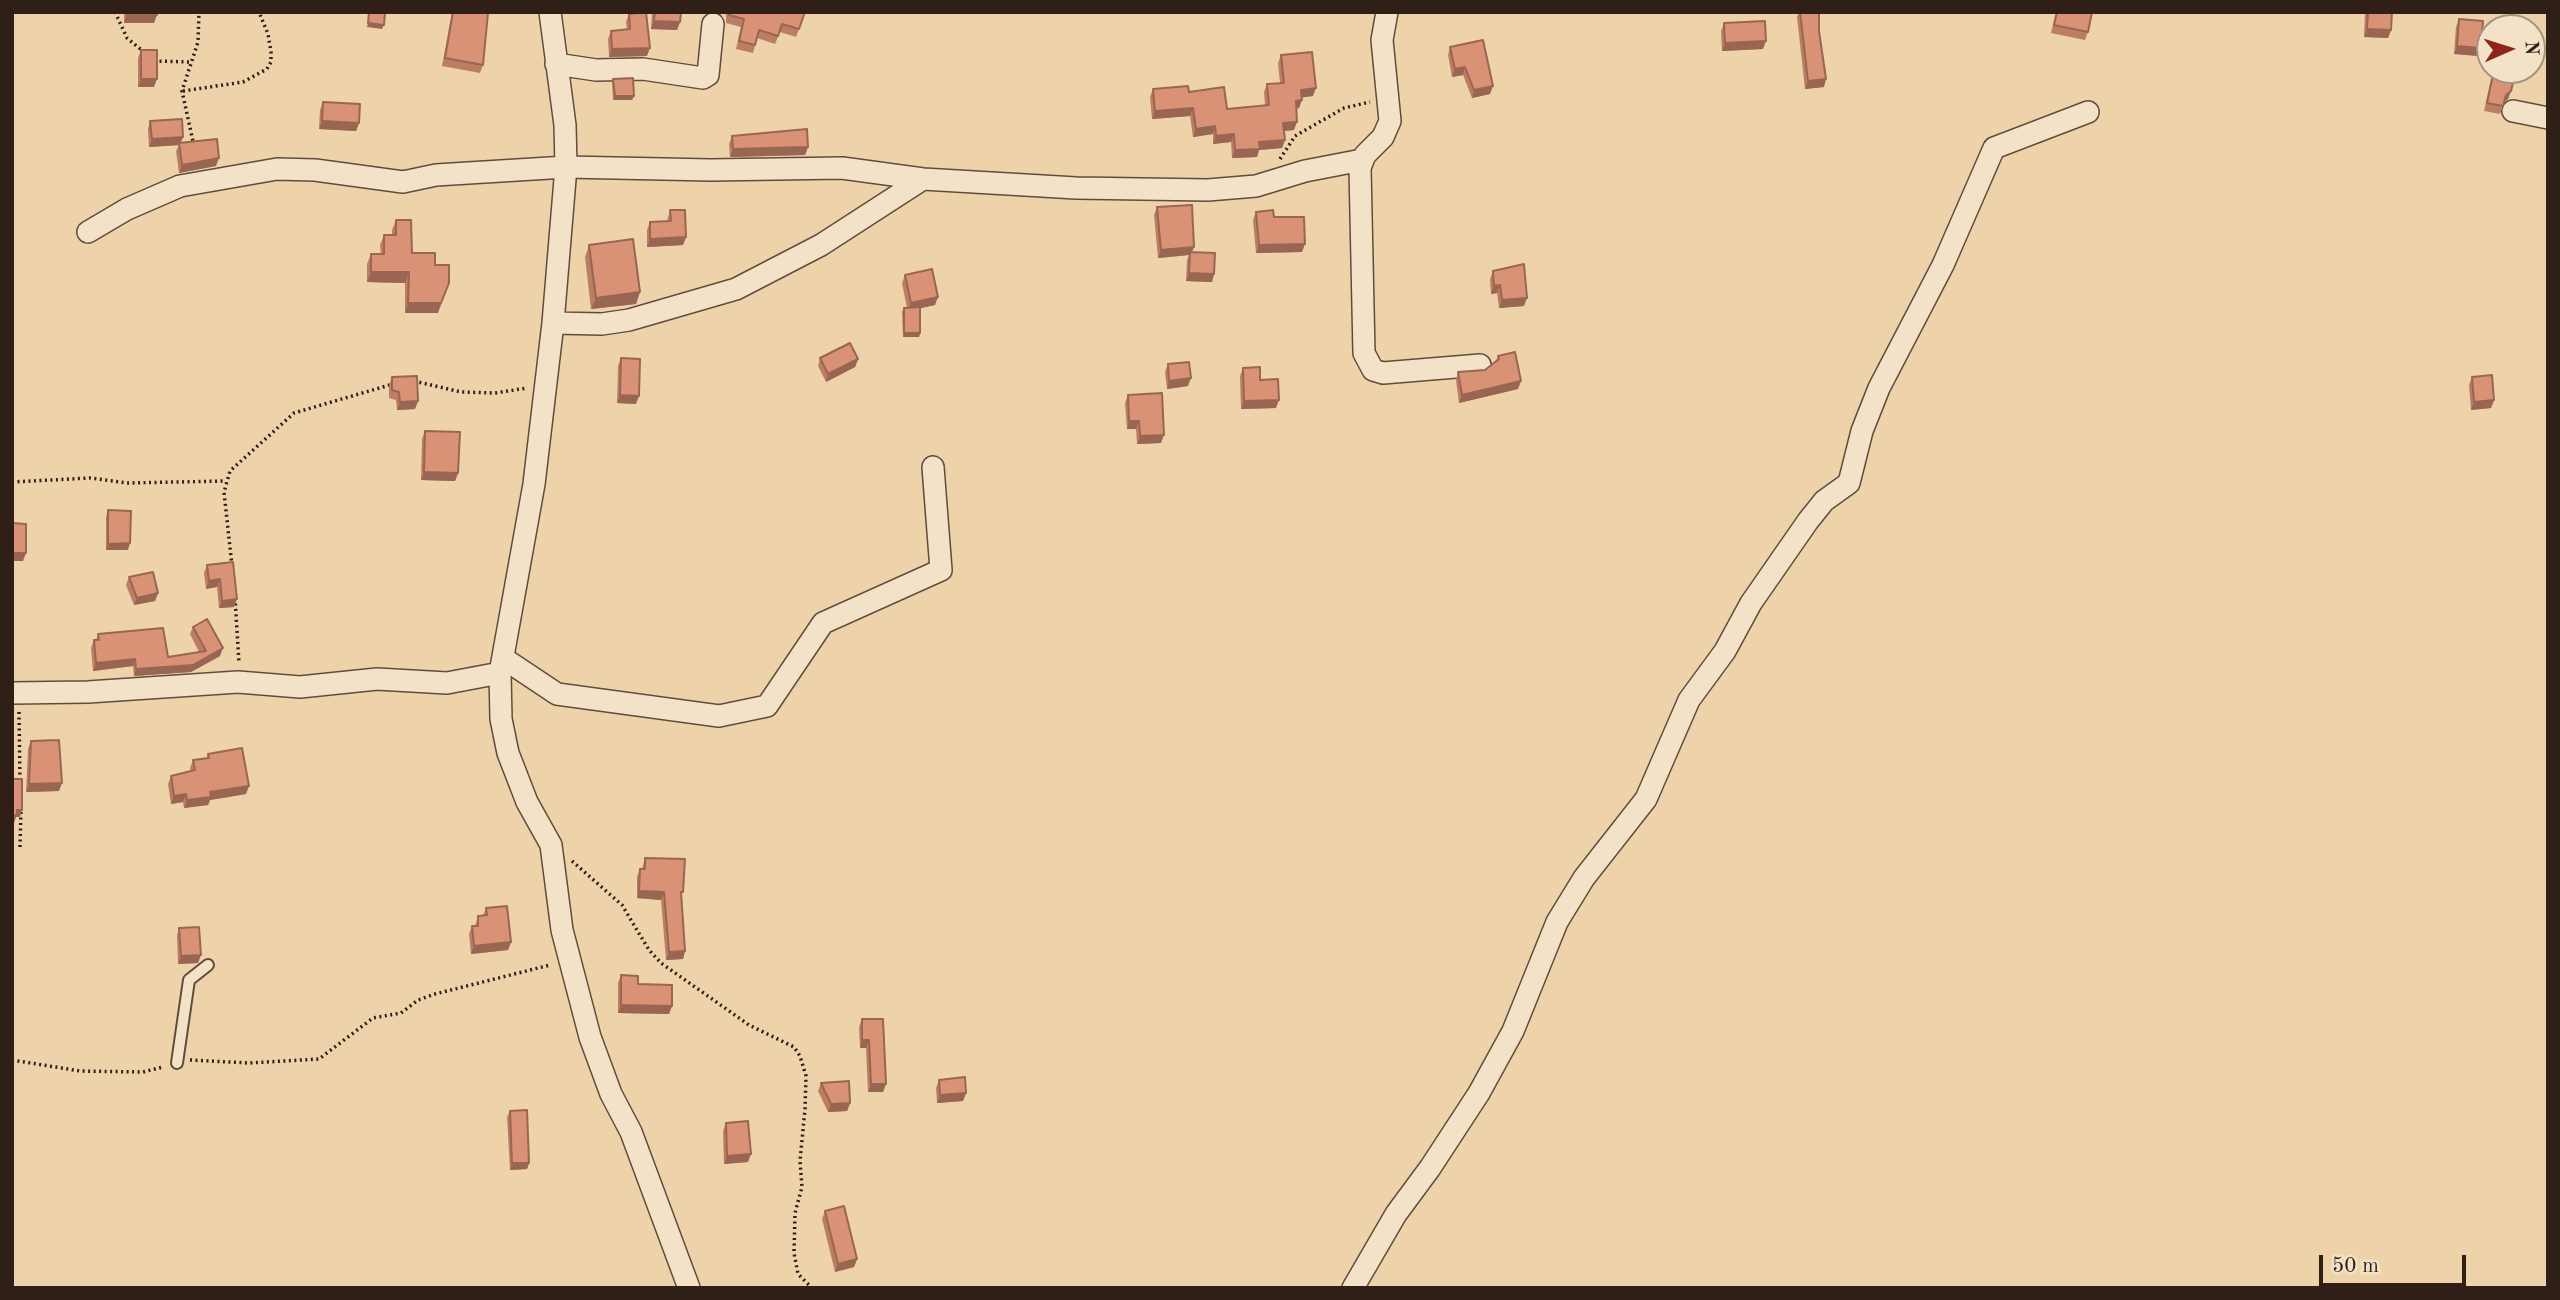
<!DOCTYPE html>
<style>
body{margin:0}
#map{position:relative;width:2560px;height:1300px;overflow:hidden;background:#eed3aa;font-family:"Old Standard TT",serif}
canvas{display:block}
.frame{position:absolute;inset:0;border:14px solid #2f1f17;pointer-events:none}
.north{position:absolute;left:2476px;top:14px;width:70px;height:70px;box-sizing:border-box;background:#f4e2c8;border:2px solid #a59481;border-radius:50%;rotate:87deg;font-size:19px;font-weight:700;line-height:28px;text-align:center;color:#2f1f17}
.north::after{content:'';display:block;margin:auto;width:24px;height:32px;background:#8f2418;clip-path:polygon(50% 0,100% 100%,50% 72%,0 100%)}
.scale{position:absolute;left:2319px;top:1255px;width:147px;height:32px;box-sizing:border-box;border:4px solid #2f1f17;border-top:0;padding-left:9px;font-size:21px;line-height:24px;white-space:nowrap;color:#2f1f17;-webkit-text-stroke:5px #f4e2c8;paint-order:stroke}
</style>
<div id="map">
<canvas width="2560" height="1300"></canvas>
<div class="frame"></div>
<div class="north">N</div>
<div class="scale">50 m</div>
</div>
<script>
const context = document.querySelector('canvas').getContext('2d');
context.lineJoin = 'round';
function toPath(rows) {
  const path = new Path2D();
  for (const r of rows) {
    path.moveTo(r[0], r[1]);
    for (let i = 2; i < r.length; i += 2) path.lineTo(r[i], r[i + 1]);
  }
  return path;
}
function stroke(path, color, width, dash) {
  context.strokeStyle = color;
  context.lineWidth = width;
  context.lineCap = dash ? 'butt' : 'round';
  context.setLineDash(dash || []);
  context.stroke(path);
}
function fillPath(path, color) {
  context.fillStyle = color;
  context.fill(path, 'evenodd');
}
const service = toPath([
 [177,1063,189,980,208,965]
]);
const minor = toPath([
 [550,12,565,125,566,167,553,323,534,484,500,673,501,719,508,753,527,802,551,845,562,930,590,1037,611,1094,631,1132,689,1288],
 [1387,12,1382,40,1390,121,1383,137,1365,155,1360,168,1364,353,1373,370,1383,373,1480,365],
 [556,64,596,70,643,69,703,78,708,75,713,24],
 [2513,111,2548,118],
 [88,232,127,209,180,186,277,169,315,170,403,182,436,175,566,167,711,170,842,168,923,179,1076,188,1208,190,1256,186,1305,171,1362,160],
 [553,323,602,324,629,320,736,289,821,245,923,179],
 [503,658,557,694,719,716,767,706,823,623,941,570,933,467],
 [12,693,88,692,238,682,300,687,377,679,447,683,500,673],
 [1353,1288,1396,1214,1430,1168,1479,1093,1513,1031,1557,922,1584,878,1646,799,1689,700,1725,651,1751,603,1808,521,1824,501,1849,483,1862,431,1879,388,1943,265,1994,148,2088,112]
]);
stroke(service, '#5f4c3c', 14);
stroke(minor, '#5f4c3c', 24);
stroke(toPath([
 [115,12,127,38,144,52],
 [154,61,190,62],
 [183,91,243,82,267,69,271,62,271,52,268,34,259,12],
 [194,146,182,91,198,42,199,12],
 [1280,159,1295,136,1344,108,1370,102],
 [414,381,461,392,495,393,527,388],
 [12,482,90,478,127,483,226,481],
 [232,566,224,492,230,471,294,413,393,384],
 [235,598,239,663],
 [19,712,20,782],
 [20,847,21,810],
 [572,861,622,905,649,950,661,963,749,1025,794,1047,800,1056,806,1076,805,1109,800,1161,802,1187,795,1213,794,1253,798,1274,812,1288],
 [12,1060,80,1071,143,1072,163,1067],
 [190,1060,249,1063,319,1059,373,1018,401,1013,418,1000,435,994,550,965]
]), '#2f1f17', 3.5, [2, 3.5]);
stroke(service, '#f4e2c8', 10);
stroke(minor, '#f4e2c8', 21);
fillPath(toPath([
 [124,12,157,12,154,23,124,23],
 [452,12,482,12,483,65,480,73,442,66],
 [652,12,681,12,680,22,677,30,651,29],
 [726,12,805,12,796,37,780,32,775,44,757,38,753,53,736,49,741,27,726,23],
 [1799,12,1819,12,1819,31,1824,87,1805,89,1797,17],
 [2056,12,2092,12,2088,32,2085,40,2051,33],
 [2365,12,2392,12,2391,30,2388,38,2364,37],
 [629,14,647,56,609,57,608,39,611,31,627,30,626,22],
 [2459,19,2479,56,2454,54,2456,27],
 [1724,23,1763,49,1722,51,1721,31],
 [1450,47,1490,94,1472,98,1463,75,1452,77,1448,55],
 [141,50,154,87,138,87,138,58],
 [1281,55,1313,96,1302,97,1299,108,1296,109,1294,130,1284,131,1285,140,1282,148,1259,150,1257,157,1232,158,1231,142,1213,144,1213,134,1193,137,1190,116,1152,119,1150,97,1153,89,1189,92,1227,109,1265,105,1264,92,1267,84,1280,83,1278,63],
 [2493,70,2516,70,2508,99,2504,102,2500,114,2484,111],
 [613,79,634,96,632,100,613,100,612,83],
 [323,102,359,123,356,131,319,129,320,110],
 [150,121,181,143,216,166,179,173,176,151,179,145,149,147,148,129],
 [732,136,808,147,805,155,730,157,729,144],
 [1157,207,1192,252,1214,274,1212,282,1186,281,1187,260,1189,255,1158,258,1154,215],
 [670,210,686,237,683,245,647,247,647,230,650,222,667,221],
 [1256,212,1302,252,1256,253,1253,220],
 [396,220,412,253,438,313,405,313,405,283,367,282,367,264,371,254,381,254,380,245,384,235,392,235,392,230],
 [589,245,640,292,636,304,591,309,585,257],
 [1493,271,1524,306,1499,308,1497,293,1491,294,1490,279],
 [905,275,935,305,920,308,920,333,919,337,903,337,902,312,904,308,907,308,902,283],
 [1498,356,1518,389,1459,403,1456,380,1458,372,1485,370,1496,361],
 [621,358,636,404,617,403,618,366],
 [820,358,858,359,855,367,826,382,818,366],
 [1168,364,1188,386,1167,389,1165,372],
 [1243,368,1260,380,1276,408,1241,409,1240,376],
 [392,377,418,401,415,409,397,410,396,400,389,398,389,385],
 [2472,377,2494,400,2491,408,2471,410,2469,385],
 [1128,395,1161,443,1137,444,1136,429,1127,429,1125,403],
 [425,431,458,473,455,481,421,480,422,439],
 [108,510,128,550,106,550,106,517],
 [233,562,234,607,219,608,217,587,206,589,204,573,207,565],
 [129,577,158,593,155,601,134,605,126,585],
 [193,627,220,656,191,672,134,676,133,666,93,671,91,648,94,640,96,640,98,634,168,657,199,652,190,634],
 [31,741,59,791,26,792,28,749],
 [208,754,246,794,210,800,208,805,184,808,183,802,171,804,168,784,171,776,191,771,190,768,193,760,206,759],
 [645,858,681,898,685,951,683,959,666,960,661,900,637,898,637,877,640,869,642,869],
 [486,908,511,942,508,950,471,954,469,934,472,926,475,926,478,916,483,916],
 [179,928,198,963,178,964,177,936],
 [621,975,638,984,672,1006,669,1014,618,1013,618,983],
 [862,1019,886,1084,883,1092,868,1092,866,1048,860,1048,859,1027],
 [939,1080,966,1093,963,1101,937,1103,936,1088],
 [821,1083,850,1103,847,1111,828,1112,818,1091],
 [510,1111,529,1163,527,1169,510,1170,507,1117],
 [726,1123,748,1162,724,1164,723,1131],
 [825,1211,857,1259,854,1267,835,1272,822,1219]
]), '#bb7e65');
fillPath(toPath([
 [127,15,157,15,154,23,124,23],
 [654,21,680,22,677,30,651,29],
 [368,23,384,25,382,29,367,27],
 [2367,29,2391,30,2388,38,2364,37],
 [1766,41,1763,49,1722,51,1725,43],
 [2457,46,2481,48,2479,56,2454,54],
 [650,48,647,56,609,57,612,49],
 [1465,67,1463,75,1452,77,1455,69],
 [141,79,157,79,154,87,138,87],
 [1826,79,1824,87,1805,89,1808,81],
 [1493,86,1490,94,1472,98,1474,90],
 [1316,88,1313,96,1298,98,1301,90],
 [2511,91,2508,99,2503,103,2506,95],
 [615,96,634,96,632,100,613,100],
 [1302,100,1299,108,1293,109,1296,101],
 [1193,108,1190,116,1152,119,1155,111],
 [322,121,359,123,356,131,319,129],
 [1297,122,1294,130,1281,131,1283,123],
 [1215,126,1213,134,1193,137,1196,129],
 [1234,134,1231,142,1213,144,1216,136],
 [183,137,180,145,149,147,152,139],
 [1285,140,1282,148,1259,150,1257,157,1232,158,1235,150,1259,142],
 [808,147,805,155,730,157,733,149],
 [219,158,216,166,179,173,182,165],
 [686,237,683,245,647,247,650,239],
 [1305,244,1302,252,1256,253,1259,245],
 [1194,247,1191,255,1190,252,1189,255,1158,258,1161,250],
 [371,272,409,272,405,283,367,282],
 [1189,273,1214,274,1212,282,1186,281],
 [449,283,438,313,405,313,408,303],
 [1500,285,1497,293,1491,294,1494,286],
 [640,292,636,304,591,309,596,298],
 [938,297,935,305,908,311,911,303],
 [1527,298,1524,306,1499,308,1502,300],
 [904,333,920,333,919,337,903,337],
 [858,359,855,367,826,382,828,374],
 [1191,378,1188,386,1167,389,1169,381],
 [1521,381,1518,389,1459,403,1462,395],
 [620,395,639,396,636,404,617,403],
 [1279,400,1276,408,1241,409,1244,401],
 [2494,400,2491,408,2471,410,2474,402],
 [418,401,415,409,397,410,400,402],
 [1129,421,1139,421,1136,429,1127,429],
 [1164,435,1161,443,1137,444,1140,436],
 [424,472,458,473,455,481,421,480],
 [130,543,128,550,106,550,108,544],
 [12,553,26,553,23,561,12,561],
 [220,579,217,587,206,589,209,581],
 [158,593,155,601,134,605,137,598],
 [237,599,234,607,219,608,222,601],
 [223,648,220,656,191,672,134,676,136,669],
 [135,659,133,666,93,671,96,663],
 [62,783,59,791,26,792,29,784],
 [249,786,246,794,210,800,208,805,184,808,187,800,210,792],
 [186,794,183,802,171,804,174,796],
 [17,810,22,810,20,817,16,817,14,823,12,823,12,816],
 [639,891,664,892,661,900,637,898],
 [511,942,508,950,471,954,474,946],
 [685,951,683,959,666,960,669,952],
 [201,955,198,963,178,964,181,956],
 [621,1005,672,1006,669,1014,618,1013],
 [862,1040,869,1040,866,1048,860,1048],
 [871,1084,886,1084,883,1092,868,1092],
 [966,1093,963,1101,937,1103,940,1095],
 [850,1103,847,1111,828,1112,831,1104],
 [751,1154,748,1162,724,1164,727,1156],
 [512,1163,529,1163,527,1169,510,1170],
 [857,1259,854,1267,835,1272,838,1264]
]), '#986653');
const building = toPath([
 [127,12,157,12,157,15,127,15,127,12],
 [369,12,385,12,384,25,368,23,369,12],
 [453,12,488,13,483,65,445,58,453,12],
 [646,12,650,48,612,49,611,31,630,29,629,14,646,12],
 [655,12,681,12,680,22,654,21,655,12],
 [729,12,805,12,799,29,782,24,778,36,759,30,755,45,739,41,744,19,729,15,729,12],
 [1800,12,1819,12,1819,31,1826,79,1808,81,1800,12],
 [2057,12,2092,12,2088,32,2054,25,2057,12],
 [2368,12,2392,12,2391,30,2367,29,2368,12],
 [2459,19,2483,21,2481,48,2457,46,2459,19],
 [1765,21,1766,41,1725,43,1724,23,1765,21],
 [1483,40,1493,86,1474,90,1465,67,1455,69,1450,47,1483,40],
 [141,50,157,50,157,79,141,79,141,50],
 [1312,52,1316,88,1301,90,1302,100,1296,101,1297,122,1283,123,1285,140,1259,142,1260,149,1235,150,1234,134,1216,136,1215,126,1196,129,1193,108,1155,111,1153,89,1188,86,1189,92,1224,87,1227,109,1269,105,1267,84,1284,83,1281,55,1312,52],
 [2494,70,2516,70,2511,91,2506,95,2503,106,2487,103,2494,70],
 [633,78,634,96,615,96,613,79,633,78],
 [323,102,360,104,359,123,322,121,323,102],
 [182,119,183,137,152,139,150,121,182,119],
 [807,129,808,147,733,149,732,136,807,129],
 [217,139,219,158,182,165,179,143,217,139],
 [1192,205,1194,247,1161,250,1157,207,1192,205],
 [670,210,685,210,686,237,650,239,650,222,671,221,670,210],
 [1273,210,1274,217,1304,217,1305,244,1259,245,1256,212,1273,210],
 [396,220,411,220,412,253,435,253,435,265,449,265,449,283,441,303,408,303,409,272,371,272,371,254,384,254,384,235,396,235,396,220],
 [633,239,640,292,596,298,589,245,633,239],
 [1190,252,1215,253,1214,274,1189,273,1190,252],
 [1524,264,1527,298,1502,300,1500,285,1494,286,1493,271,1524,264],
 [932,269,938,297,911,303,905,275,932,269],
 [920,307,920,333,904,333,904,308,920,307],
 [850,343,858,359,828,374,820,358,850,343],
 [1515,352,1521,381,1462,395,1458,372,1485,370,1499,359,1498,356,1515,352],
 [621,358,640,359,639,396,620,395,621,358],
 [1189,362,1191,378,1169,381,1168,364,1189,362],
 [1260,367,1260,380,1278,379,1279,400,1244,401,1243,368,1260,367],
 [2492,375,2494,400,2474,402,2472,377,2492,375],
 [417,376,418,401,400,402,399,392,392,390,392,377,417,376],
 [1162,393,1164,435,1140,436,1139,421,1129,421,1128,395,1162,393],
 [425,431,460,432,458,473,424,472,425,431],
 [108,510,131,511,130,543,108,544,108,510],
 [12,523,26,524,26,553,12,553,12,523],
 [233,562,237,599,222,601,220,579,209,581,207,565,233,562],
 [153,572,158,593,137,598,129,577,153,572],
 [207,619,223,648,193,665,136,669,135,659,96,663,94,640,99,640,98,634,163,628,168,657,206,651,193,627,207,619],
 [59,740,62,783,29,784,31,741,59,740],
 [242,748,249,786,210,792,211,797,187,800,186,794,174,796,171,776,195,770,193,760,209,758,208,754,242,748],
 [12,779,22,779,22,810,17,810,17,815,12,816,12,779],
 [645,858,685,859,683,892,681,892,685,951,669,952,664,892,639,891,640,869,645,869,645,858],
 [507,906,511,942,474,946,472,926,478,926,478,916,487,915,486,908,507,906],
 [199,927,201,955,181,956,179,928,199,927],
 [621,975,638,976,638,984,672,985,672,1006,621,1005,621,975],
 [862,1019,883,1019,886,1084,871,1084,869,1040,862,1040,862,1019],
 [965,1077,966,1093,940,1095,939,1080,965,1077],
 [849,1081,850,1103,831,1104,821,1083,849,1081],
 [527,1110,529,1163,512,1163,510,1111,527,1110],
 [748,1121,751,1154,727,1156,726,1123,748,1121],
 [844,1206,857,1259,838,1264,825,1211,844,1206]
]);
fillPath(building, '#d99276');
stroke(building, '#986653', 2);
</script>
